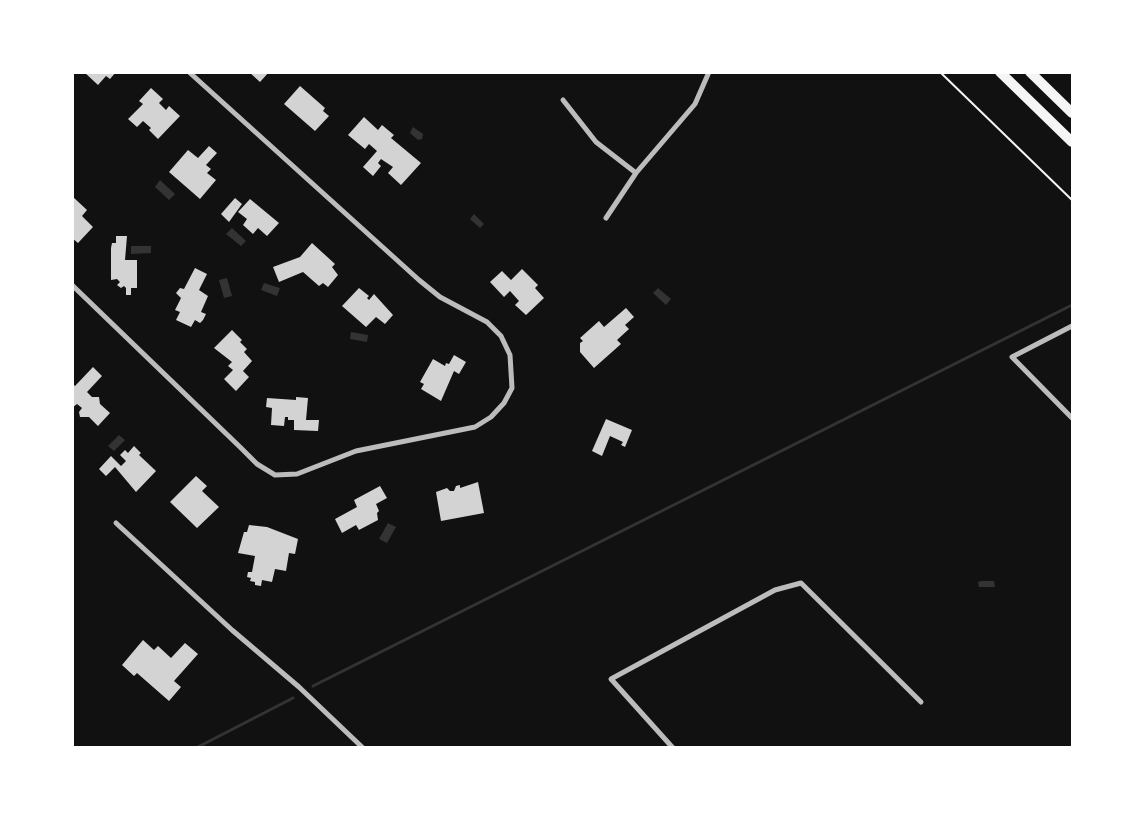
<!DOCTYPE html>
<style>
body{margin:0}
#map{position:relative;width:1145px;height:820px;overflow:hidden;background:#111;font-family:Poppins,sans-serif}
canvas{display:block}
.frame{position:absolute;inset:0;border:74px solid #fff;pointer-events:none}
</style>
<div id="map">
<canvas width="1145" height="820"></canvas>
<div class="frame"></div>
</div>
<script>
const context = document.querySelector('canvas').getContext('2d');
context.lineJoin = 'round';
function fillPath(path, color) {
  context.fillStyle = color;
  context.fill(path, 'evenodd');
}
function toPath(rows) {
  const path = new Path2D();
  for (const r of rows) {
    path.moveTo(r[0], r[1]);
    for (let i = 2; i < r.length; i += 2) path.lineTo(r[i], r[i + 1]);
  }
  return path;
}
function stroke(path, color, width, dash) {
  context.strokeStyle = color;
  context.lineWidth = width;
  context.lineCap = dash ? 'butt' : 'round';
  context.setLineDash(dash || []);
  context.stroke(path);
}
fillPath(toPath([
 [413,127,423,134,422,139,418,140,410,133],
 [160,180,175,194,169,200,155,187],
 [474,214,484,224,480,228,470,219],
 [232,228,246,241,241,246,226,234],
 [131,246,151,246,151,253,131,254],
 [227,278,232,296,224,298,219,280],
 [264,283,280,288,277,296,261,290],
 [658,288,671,299,666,305,653,293],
 [351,332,368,335,367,342,350,339],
 [119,435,125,440,114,451,108,446],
 [388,523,396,527,387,543,379,539],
 [981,581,994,581,995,587,979,587,978,582]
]), '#333');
stroke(toPath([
 [313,686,1072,305],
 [196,748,293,698]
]), '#333', 3);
fillPath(toPath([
 [84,72,116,72,110,79,106,76,98,85],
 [249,72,269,72,260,82],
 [300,86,325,108,323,111,329,116,315,131,284,104],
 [151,88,163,99,159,103,166,110,169,106,180,116,158,139,149,130,151,128,143,121,137,127,128,119,143,104,139,101],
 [364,117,378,130,382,125,394,135,391,138,421,163,401,185,388,173,393,167,381,159,378,163,381,166,373,176,363,167,377,151,369,144,365,149,348,135],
 [209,146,217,153,206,165,211,169,207,173,216,180,200,199,169,172,188,150,198,158],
 [72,196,87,210,82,216,93,227,78,243,72,238],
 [235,198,242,204,229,222,221,214],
 [250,199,279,223,267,236,258,228,253,234,243,225,247,219,238,212],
 [116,236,127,236,125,260,137,260,137,288,131,288,131,295,126,295,126,288,124,286,121,288,117,285,120,282,117,279,111,280,111,248,112,243,116,243],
 [312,243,335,264,332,267,338,275,328,287,323,283,319,286,303,272,279,282,273,267,300,257],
 [195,268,207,274,199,290,208,296,201,312,206,314,203,320,200,323,195,320,191,327,176,320,180,312,175,310,181,298,176,293,180,288,184,289],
 [522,269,538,285,535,288,544,298,526,315,515,305,519,301,510,291,504,297,490,282,502,271,511,280],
 [359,288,369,296,367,298,369,300,374,294,393,315,385,324,376,317,366,327,342,306],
 [626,308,634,317,625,325,629,329,617,340,621,344,594,368,580,352,580,343,583,341,580,338,599,321,604,327],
 [232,330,242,340,240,342,247,349,244,352,252,361,243,371,249,377,236,391,224,379,233,370,228,366,232,362,214,348],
 [454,355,466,362,459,374,454,371,441,401,421,389,424,384,420,382,433,359,445,366,446,363,449,364],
 [93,367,102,376,87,392,92,397,99,397,100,404,110,413,98,426,89,417,80,417,79,412,82,408,77,404,72,408,72,383,75,386],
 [296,397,308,398,306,420,319,420,318,431,294,430,294,420,288,420,288,417,285,417,284,426,271,425,272,408,266,407,267,398,296,400],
 [606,419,632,430,625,447,621,445,623,442,610,436,602,456,592,451],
 [134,446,141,453,139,455,156,471,136,492,115,467,106,476,99,469,111,456,121,466,126,461,120,455,125,450,128,453],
 [196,476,207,486,202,491,219,507,197,528,170,502],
 [478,482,484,513,441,521,436,492,447,488,450,491,454,491,456,486,460,485,460,488],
 [380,486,387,498,376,504,379,511,377,513,378,520,359,530,356,525,342,533,335,519,357,507,354,500],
 [249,525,267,527,298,539,295,554,289,553,286,571,275,569,272,582,262,580,261,586,255,585,255,582,250,581,251,578,247,577,248,572,252,572,255,556,238,553,244,532,247,532],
 [143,640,154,650,158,646,171,658,185,643,198,654,174,681,181,687,169,701,137,673,134,676,122,665]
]), '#d3d3d3');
stroke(toPath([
 [940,72,1072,200]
]), '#f5f5f5', 2);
stroke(toPath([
 [563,100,596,142,636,173],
 [606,218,636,173,695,104,709,72],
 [72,285,241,448,257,464,275,475,297,474,356,451,475,427,491,417,504,403,512,388,510,355,501,336,487,322,440,297,419,280,189,72],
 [1072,326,1012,357,1072,418],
 [116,523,232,630,299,687,363,748],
 [673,748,611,679,775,590,801,583,921,702]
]), '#bcbcbc', 5);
stroke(toPath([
 [1000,72,1072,142],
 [1030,72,1072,113]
]), '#f5f5f5', 10);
</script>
